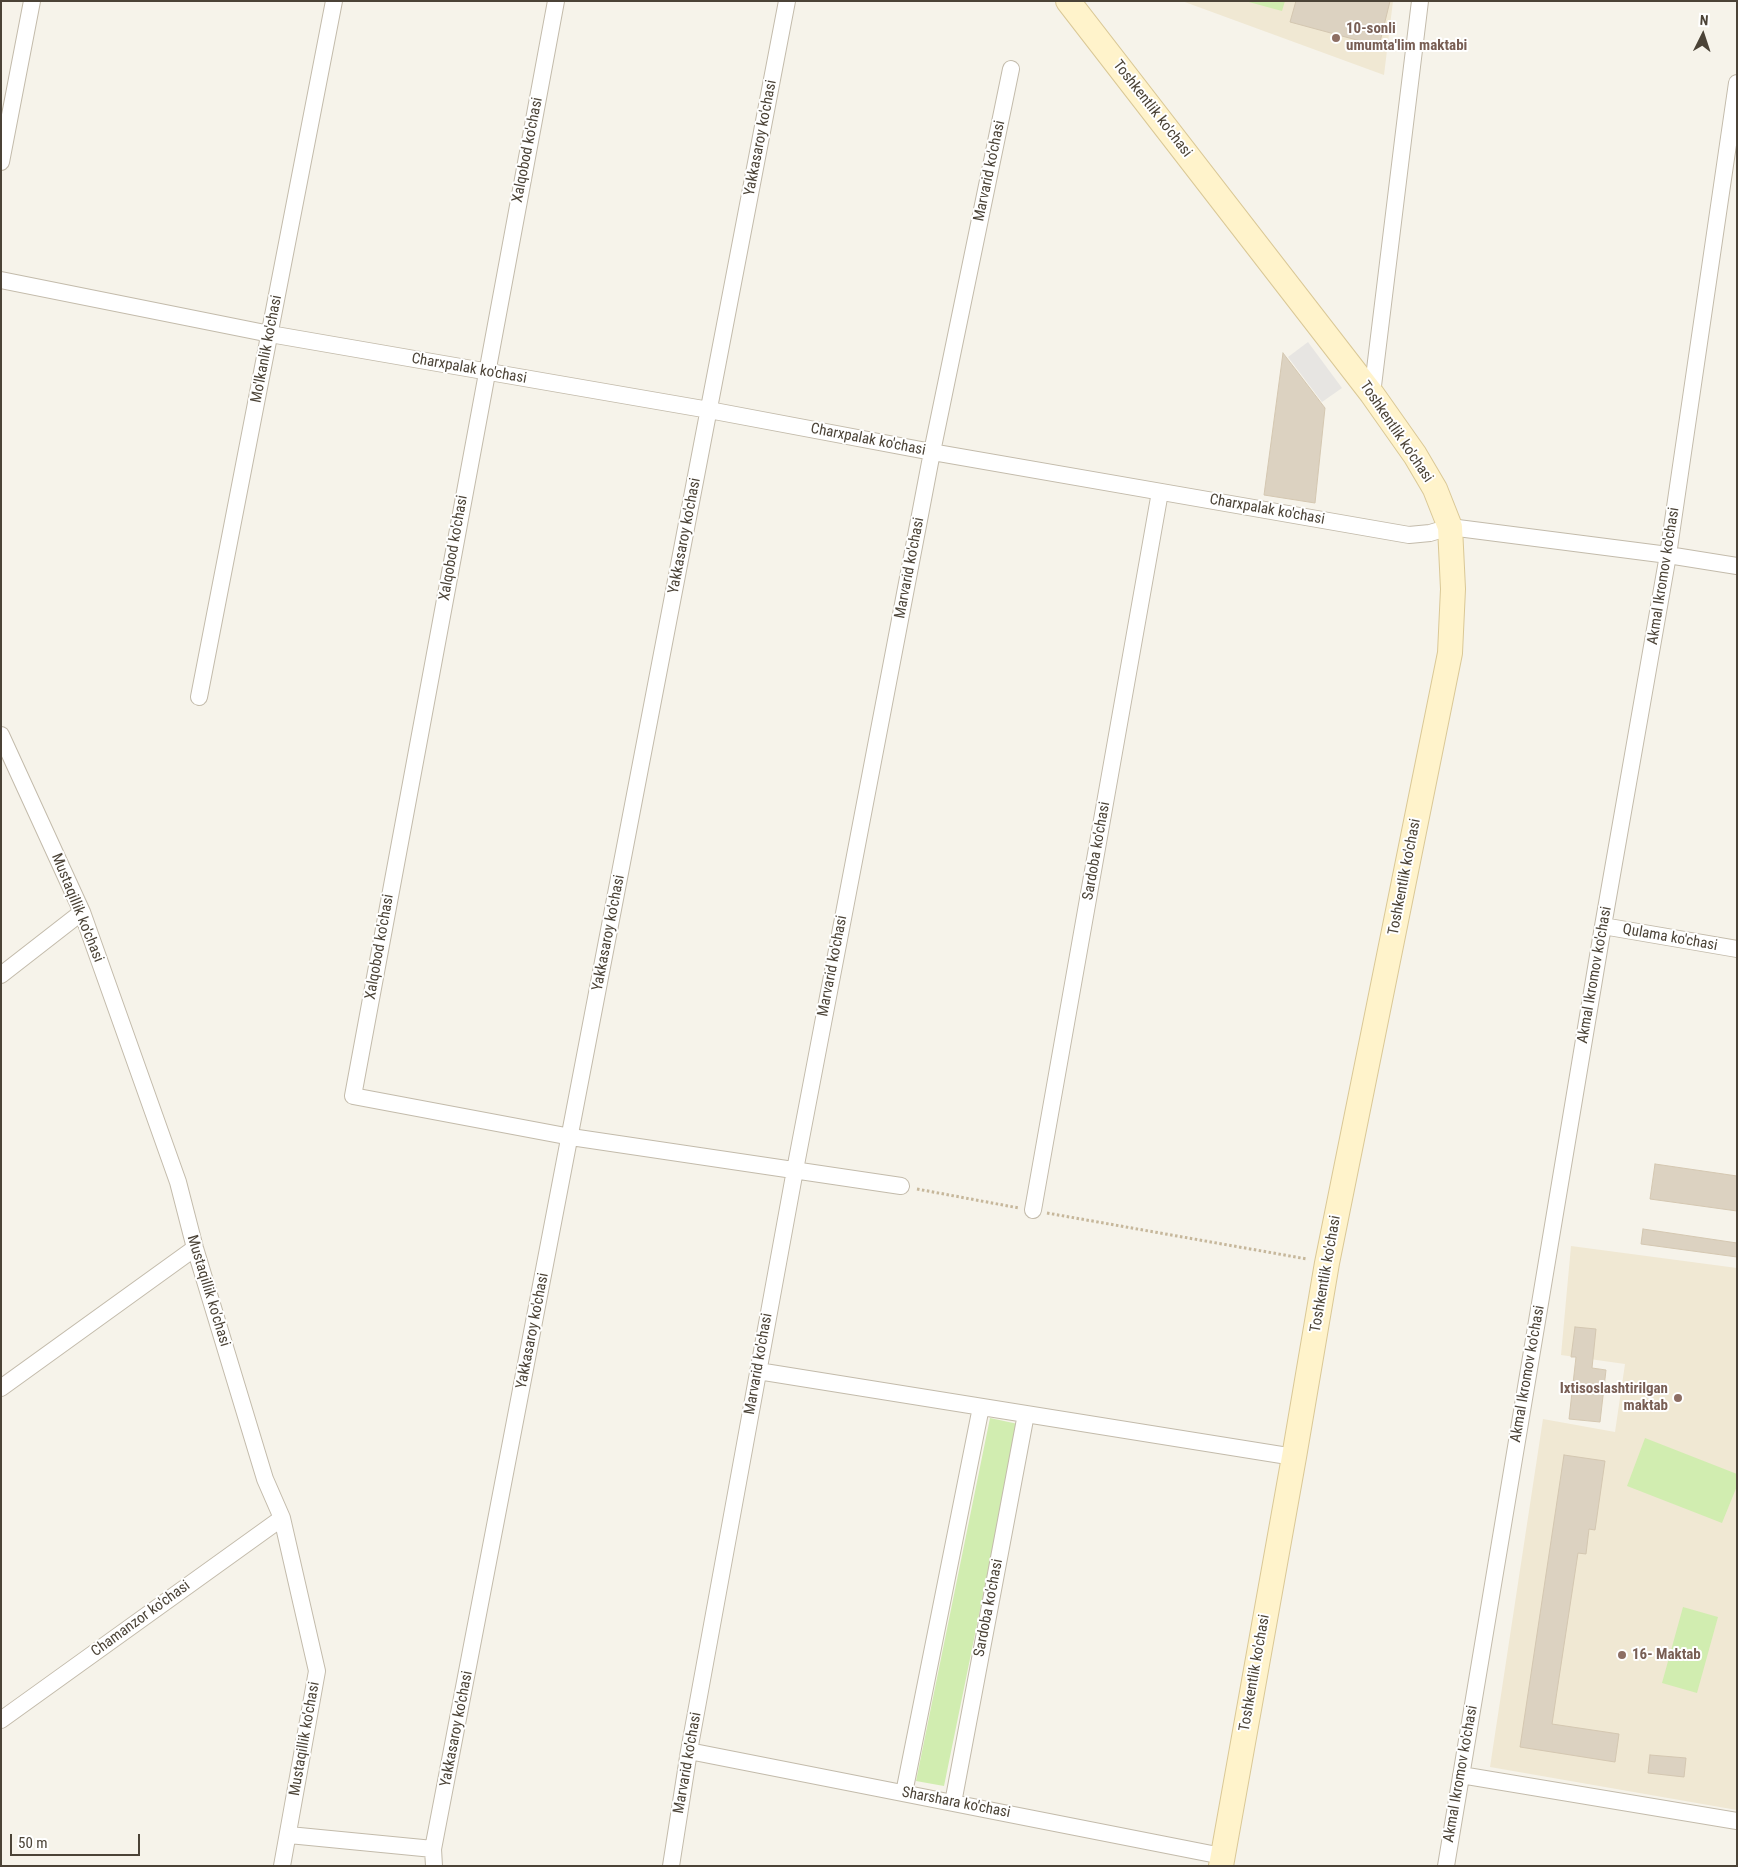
<!DOCTYPE html>
<style>
body{margin:0}
#map{position:relative;width:1738px;height:1867px;overflow:hidden;background:#f6f3ea;font-family:"Roboto Condensed",sans-serif}
canvas{display:block}
.frame{position:absolute;inset:0;border:2px solid #4b4337;pointer-events:none}
.north{position:absolute;left:1678px;top:10px;width:50px;height:50px;-webkit-text-stroke:4px #fff;paint-order:stroke;rotate:4deg;font-size:14px;font-weight:700;line-height:20px;text-align:center;color:#4b4337}
.north::after{content:'';display:block;margin:auto;width:18px;height:22px;background:#4b4337;clip-path:polygon(50% 0,100% 100%,50% 72%,0 100%)}
.scale{position:absolute;left:10px;top:1834px;width:130px;height:22px;box-sizing:border-box;border:2px solid #4b4337;border-top:0;padding-left:6px;font-size:15px;line-height:18px;white-space:nowrap;color:#4b4337;-webkit-text-stroke:4px #fff;paint-order:stroke}
</style>
<div id="map">
<canvas width="1738" height="1867"></canvas>
<div class="frame"></div>
<div class="north">N</div>
<div class="scale">50 m</div>
</div>
<script>
const context = document.querySelector('canvas').getContext('2d');
context.lineJoin = 'round';
function fillPath(path, color) {
  context.fillStyle = color;
  context.fill(path, 'evenodd');
}
function toPath(rows) {
  const path = new Path2D();
  for (const r of rows) {
    path.moveTo(r[0], r[1]);
    for (let i = 2; i < r.length; i += 2) path.lineTo(r[i], r[i + 1]);
  }
  return path;
}
function stroke(path, color, width, dash) {
  context.strokeStyle = color;
  context.lineWidth = width;
  context.lineCap = dash ? 'butt' : 'round';
  context.setLineDash(dash || []);
  context.stroke(path);
}
function write(font, color, halo, rows, align = 'center') {
  context.font = font + ' "Roboto Condensed",sans-serif';
  context.lineWidth = 4;
  context.setLineDash([]);
  context.textBaseline = 'middle';
  context.strokeStyle = halo;
  context.fillStyle = color;
  for (const [text, x, y, turn = 0] of rows) {
    context.save();
    context.translate(x, y);
    context.rotate((+turn || 0) * Math.PI / 180);
    context.textAlign = isNaN(turn) ? turn : align;
    if (halo) context.strokeText(text, 0, 0);
    context.fillText(text, 0, 0);
    context.restore();
  }
}
fillPath(toPath([
 [1182,1,1393,1,1384,75],
 [1571,1246,1737,1268,1737,1810,1490,1767,1543,1419,1615,1432,1625,1364,1561,1355]
]), '#f0e8d3');
fillPath(toPath([
 [1245,1,1285,1,1282,11],
 [990,1418,1018,1424,944,1786,916,1781],
 [1645,1438,1737,1474,1737,1486,1722,1523,1627,1486],
 [1683,1607,1718,1617,1697,1693,1662,1683]
]), '#d1edb0');
fillPath(toPath([
 [1308,342,1342,388,1322,402,1288,357]
]), '#e7e5e2');
const building = toPath([
 [1296,1,1390,1,1379,46,1290,22,1296,1],
 [1283,353,1325,408,1315,503,1264,495,1283,353],
 [1655,1164,1737,1176,1737,1211,1650,1199,1655,1164],
 [1643,1229,1737,1243,1737,1257,1641,1244,1643,1229],
 [1575,1327,1596,1329,1592,1368,1606,1370,1600,1422,1569,1419,1576,1357,1571,1357,1575,1327],
 [1564,1455,1605,1461,1595,1530,1589,1529,1586,1554,1578,1553,1552,1724,1619,1734,1615,1762,1520,1747,1564,1455],
 [1650,1755,1686,1758,1684,1777,1648,1773,1650,1755]
]);
fillPath(building, '#dcd2c1');
stroke(building, '#d4c7b1', 1);
const street = toPath([
 [556,1,353,1096,571,1137,901,1186],
 [1,162,32,1],
 [1,280,270,334,709,410,932,452,1409,535,1430,533,1450,527,1668,555,1737,566],
 [1372,394,1420,1],
 [199,697,334,1],
 [1,735,82,912,178,1182,195,1248,265,1479,282,1518,317,1671,282,1866],
 [1603,926,1737,949],
 [1,975,82,912],
 [1033,1210,1160,492],
 [758,1371,1294,1457],
 [1,1388,195,1248],
 [1,1720,282,1518],
 [689,1751,1222,1856],
 [1461,1775,1737,1821],
 [904,1793,981,1407],
 [953,1803,1026,1414],
 [289,1835,433,1849],
 [434,1866,433,1849,787,1],
 [671,1866,689,1751,795,1170,932,452,1011,69],
 [1446,1866,1603,926,1668,555,1737,83]
]);
const secondary = toPath([
 [1068,1,1372,394,1415,455,1435,489,1450,527,1453,589,1450,653,1327,1263,1294,1457,1221,1866]
]);
stroke(street, '#c3bbab', 18);
stroke(secondary, '#dac896', 26);
stroke(toPath([
 [917,1189,1019,1208],
 [1047,1213,1307,1259]
]), '#c6b79b', 3, [2.5, 2.5]);
stroke(street, '#fff', 16);
stroke(secondary, '#fff3cb', 24);
for (const [x, y, r, color] of [
 [1336,38,5,"#8d6e63"],
 [1678,1398,5,"#8d6e63"],
 [1622,1655,5,"#8d6e63"]
]) {
  const dot = new Path2D();
  dot.arc(x, y, r, 0, 2 * Math.PI);
  context.fillStyle = color;
  context.fill(dot);
  stroke(dot, '#fff', 2);
}
write('bold 15px', '#785e54', '#fff', [
 ["10-sonli",1346,29],
 ["umumta'lim maktabi",1346,46],
 ["Ixtisoslashtirilgan",1668,1389,"right"],
 ["maktab",1668,1406,"right"],
 ["16- Maktab",1632,1655]
], 'left');
write('15px', '#4b4337', '#fff', [
 ["Toshkentlik ko'chasi",1152,109,52],
 ["Yakkasaroy ko'chasi",761,138,-79],
 ["Xalqobod ko'chasi",528,150,-79],
 ["Marvarid ko'chasi",990,171,-78],
 ["Mo'lkanlik ko'chasi",267,349,-79],
 ["Charxpalak ko'chasi",469,369,10],
 ["Toshkentlik ko'chasi",1396,432,56],
 ["Charxpalak ko'chasi",868,440,11],
 ["Charxpalak ko'chasi",1267,510,10],
 ["Yakkasaroy ko'chasi",685,536,-79],
 ["Xalqobod ko'chasi",454,548,-80],
 ["Marvarid ko'chasi",910,568,-79],
 ["Akmal Ikromov ko'chasi",1664,576,-81],
 ["Sardoba ko'chasi",1097,851,-80],
 ["Toshkentlik ko'chasi",1405,877,-79],
 ["Mustaqillik ko'chasi",77,908,68],
 ["Yakkasaroy ko'chasi",609,933,-79],
 ["Qulama ko'chasi",1670,938,10],
 ["Xalqobod ko'chasi",380,947,-80],
 ["Marvarid ko'chasi",833,966,-79],
 ["Akmal Ikromov ko'chasi",1595,975,-80],
 ["Toshkentlik ko'chasi",1326,1274,-80],
 ["Mustaqillik ko'chasi",208,1291,73],
 ["Yakkasaroy ko'chasi",533,1331,-79],
 ["Marvarid ko'chasi",759,1364,-80],
 ["Akmal Ikromov ko'chasi",1528,1374,-80],
 ["Sardoba ko'chasi",989,1608,-79],
 ["Chamanzor ko'chasi",141,1619,-36],
 ["Toshkentlik ko'chasi",1255,1673,-80],
 ["Yakkasaroy ko'chasi",457,1729,-79],
 ["Mustaqillik ko'chasi",305,1739,-80],
 ["Marvarid ko'chasi",688,1763,-80],
 ["Akmal Ikromov ko'chasi",1461,1774,-80],
 ["Sharshara ko'chasi",956,1803,11]
]);
</script>
